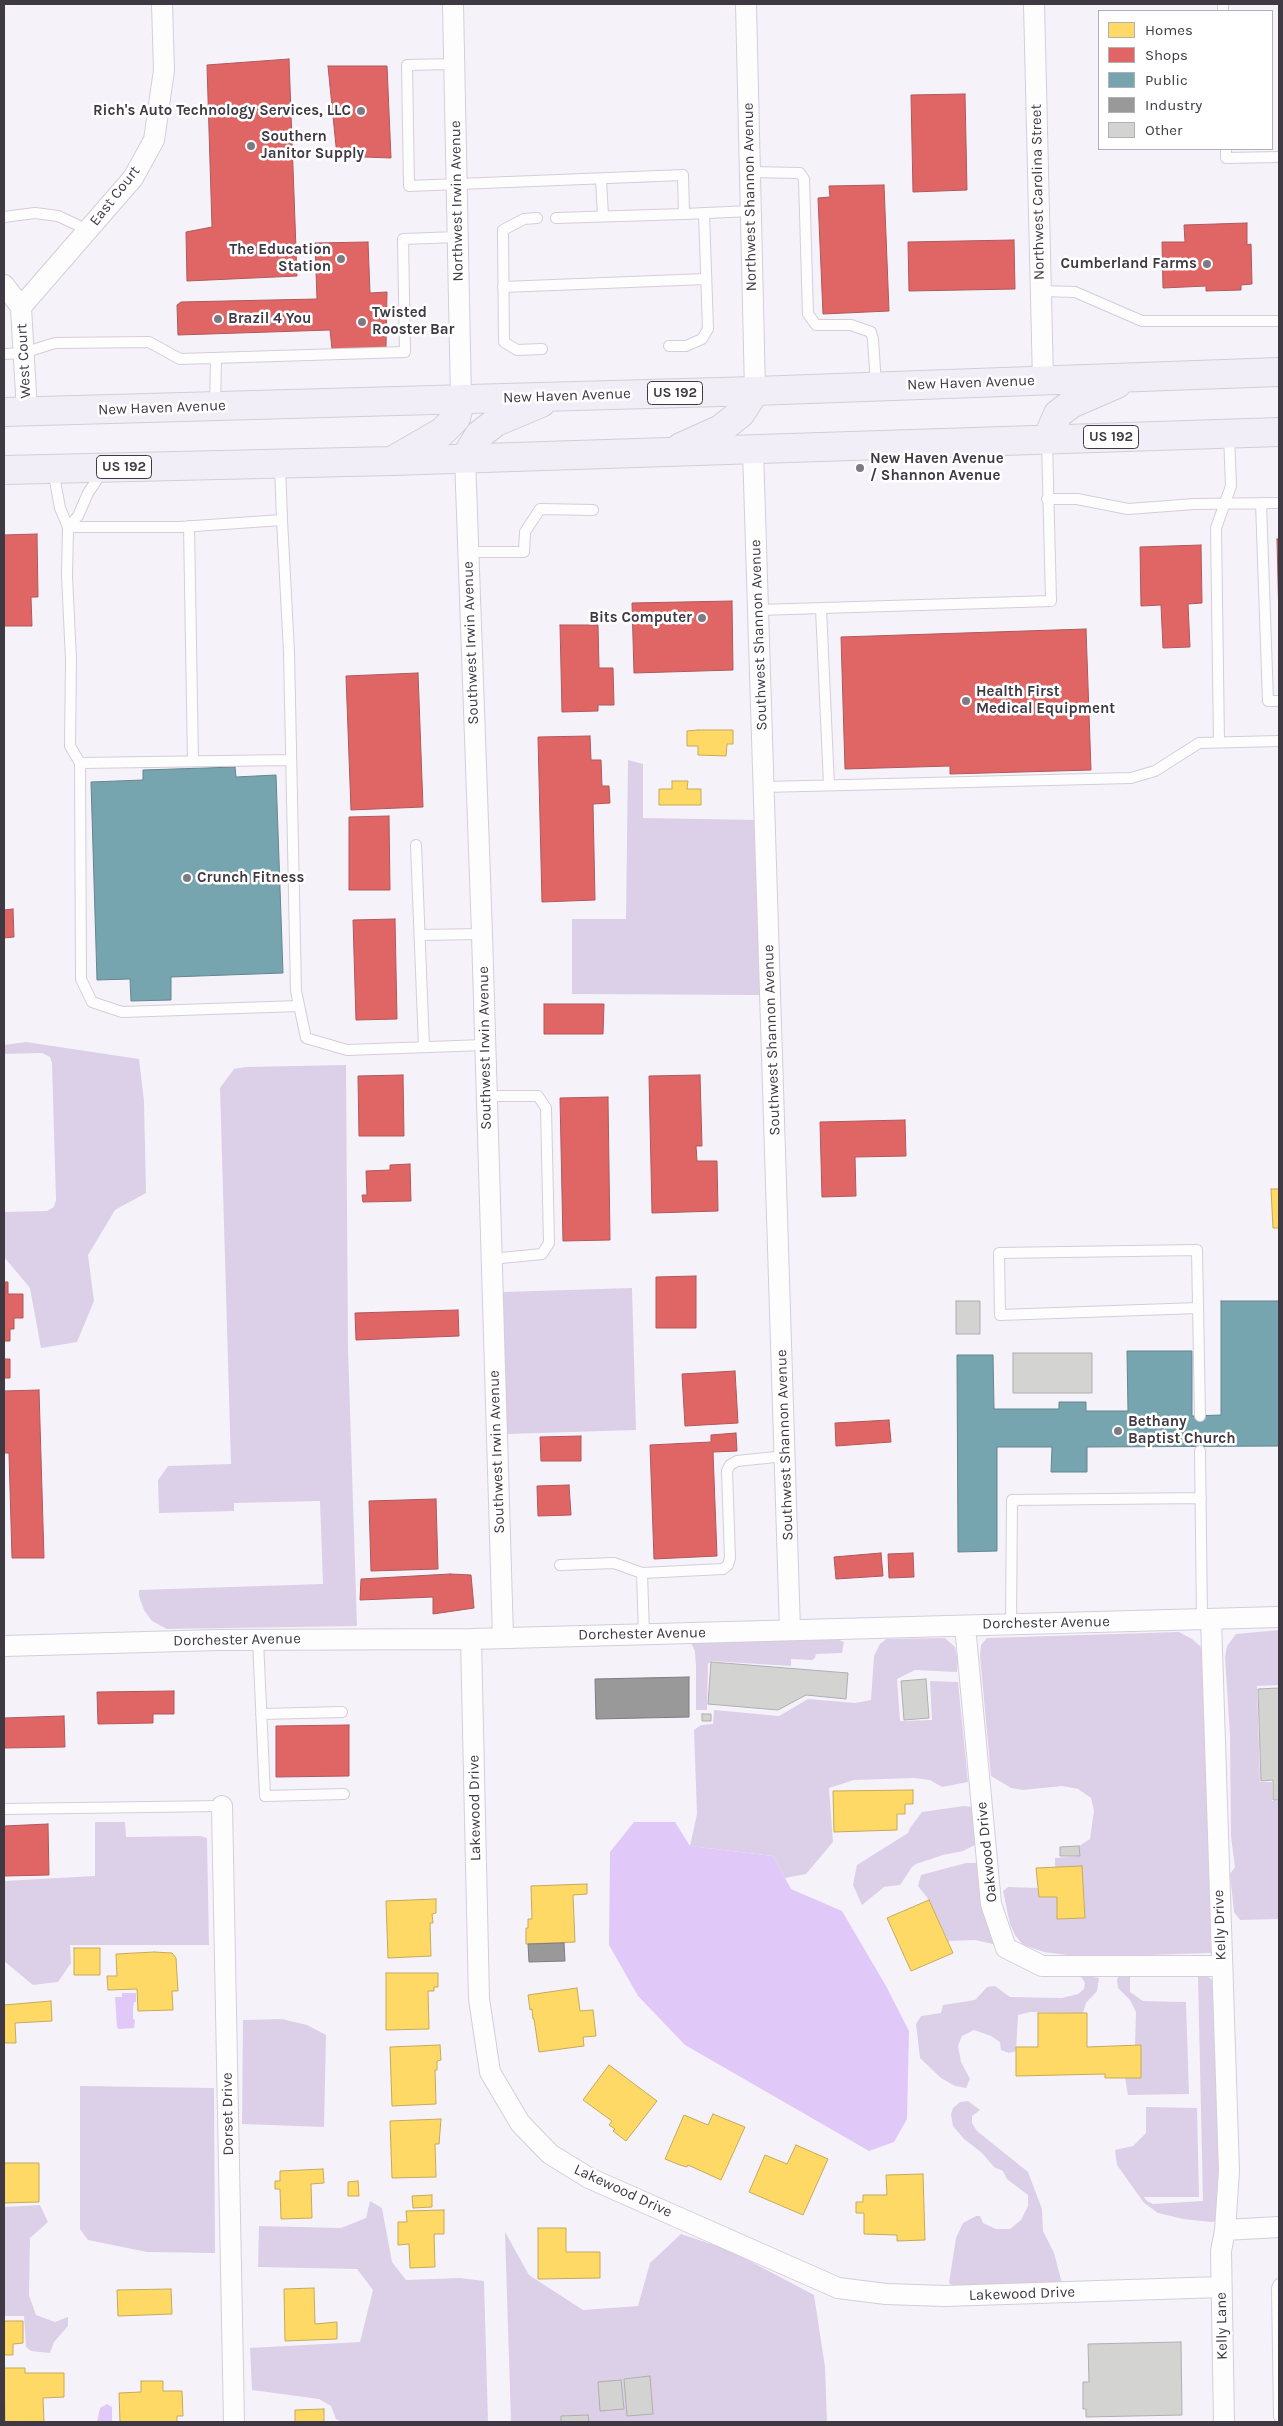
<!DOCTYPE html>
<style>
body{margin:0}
#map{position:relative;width:1283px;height:2426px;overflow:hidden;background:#f6f2fa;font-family:Karla,sans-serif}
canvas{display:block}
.frame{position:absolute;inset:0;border:5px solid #3e3943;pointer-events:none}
.legend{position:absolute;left:1098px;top:10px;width:175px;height:140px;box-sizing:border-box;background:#fff;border:1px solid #b2b0b4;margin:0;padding:6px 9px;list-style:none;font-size:15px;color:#3e3943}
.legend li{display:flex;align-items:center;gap:10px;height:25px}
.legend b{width:25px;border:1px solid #b2b0b4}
</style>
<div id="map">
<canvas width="1283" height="2426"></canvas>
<div class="frame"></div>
<ul class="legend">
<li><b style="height:14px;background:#ffd966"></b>Homes</li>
<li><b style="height:14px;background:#e06666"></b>Shops</li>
<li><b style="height:14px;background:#76a5af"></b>Public</li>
<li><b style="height:14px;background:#999"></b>Industry</li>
<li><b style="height:14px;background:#d3d3d2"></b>Other</li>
</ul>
</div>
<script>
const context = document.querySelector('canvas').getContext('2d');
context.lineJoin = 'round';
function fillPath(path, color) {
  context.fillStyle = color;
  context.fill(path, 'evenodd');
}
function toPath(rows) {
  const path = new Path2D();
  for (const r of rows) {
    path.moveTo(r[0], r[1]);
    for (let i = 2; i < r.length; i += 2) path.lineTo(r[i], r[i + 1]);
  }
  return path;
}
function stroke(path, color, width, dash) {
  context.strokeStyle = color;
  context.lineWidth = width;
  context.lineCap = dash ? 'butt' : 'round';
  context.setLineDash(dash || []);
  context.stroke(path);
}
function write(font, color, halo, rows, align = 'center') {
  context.font = font + ' Karla,sans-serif';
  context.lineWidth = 5;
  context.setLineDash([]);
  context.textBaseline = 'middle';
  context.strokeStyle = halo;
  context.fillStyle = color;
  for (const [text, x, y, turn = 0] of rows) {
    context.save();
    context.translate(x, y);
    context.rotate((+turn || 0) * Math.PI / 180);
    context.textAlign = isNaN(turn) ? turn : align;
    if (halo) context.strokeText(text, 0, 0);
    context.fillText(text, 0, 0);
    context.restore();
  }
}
fillPath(toPath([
 [628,760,643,764,643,818,761,820,760,995,572,994,572,919,626,919],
 [26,1042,139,1059,144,1101,146,1193,115,1210,88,1255,94,1301,77,1342,41,1348,30,1288,4,1257,4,1212,47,1211,54,1207,56,1200,52,1063,50,1057,42,1053,4,1054,4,1045],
 [346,1065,348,1348,357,1626,167,1629,152,1621,144,1610,139,1596,139,1590,323,1584,320,1501,234,1503,234,1511,159,1513,158,1480,168,1466,231,1464,220,1088,234,1069,246,1067],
 [632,1288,636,1430,507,1434,503,1292],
 [1279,1630,1279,1685,1257,1686,1260,1782,1272,1782,1272,1801,1279,1801,1279,1919,1240,1920,1234,1912,1230,1874,1235,1867,1231,1837,1230,1735,1225,1657,1227,1646,1236,1634],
 [1179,1632,1192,1639,1200,1646,1204,1658,1211,1953,1083,1957,1044,1952,1023,1945,1015,1935,1010,1924,1003,1891,1008,1887,1039,1888,1057,1897,1057,1919,1085,1918,1084,1896,1055,1867,1055,1858,1080,1856,1079,1846,1090,1839,1094,1811,1091,1798,1078,1789,1062,1786,1023,1790,1011,1788,991,1776,980,1656,981,1645,987,1638],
 [945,1638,955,1647,958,1662,957,1672,915,1670,897,1679,900,1721,932,1720,930,1681,958,1682,968,1782,942,1787,930,1780,914,1778,854,1780,829,1788,833,1842,806,1874,785,1878,773,1856,690,1846,697,1814,694,1730,701,1725,713,1724,714,1710,779,1716,808,1699,855,1703,871,1700,874,1656,880,1644,886,1639],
 [837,1639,844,1642,842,1653,816,1654,815,1658,812,1660,791,1659,791,1666,711,1661,708,1664,707,1710,696,1710,696,1667,695,1651,690,1641],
 [964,1806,973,1807,977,1844,963,1851,943,1855,916,1864,912,1867,900,1885,884,1887,862,1905,853,1885,857,1865,908,1833,910,1828,922,1812],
 [95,1822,125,1822,126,1837,200,1836,207,1838,209,1945,70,1945,71,1963,58,1982,33,1985,4,1961,4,1881,95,1876],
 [966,1863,979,1863,997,1945,975,1940,948,1941,929,1900,918,1886,921,1875],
 [1121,1974,1130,1974,1130,1992,1143,2001,1186,2002,1189,2094,1128,2095,1125,2078,1141,2077,1141,2045,1135,2045,1136,2012,1130,2000,1118,1988,1117,1979],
 [1080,1975,1099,1978,1097,1991,1086,2003,1083,2013,1030,2012,1018,2015,1016,2051,1009,2053,1001,2050,1000,2042,991,2036,974,2030,962,2036,958,2046,961,2062,970,2079,966,2088,955,2086,941,2078,920,2058,916,2024,921,2016,941,2013,943,2005,975,2000,987,1987,995,1986,1010,1997,1062,1998,1078,1994,1084,1989,1085,1983],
 [1198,1976,1207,1976,1215,1982,1219,2147,1217,2221,1211,2222,1183,2219,1158,2213,1144,2203,1117,2165,1115,2150,1133,2146,1146,2133,1146,2107,1197,2108,1199,2197,1144,2197,1147,2201,1153,2204,1203,2201],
 [282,2019,307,2025,326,2035,324,2127,242,2124,243,2020],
 [80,2086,214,2088,215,2253,147,2252,88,2240,80,2229],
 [968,2101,980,2110,972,2116,972,2123,977,2131,1028,2172,1042,2209,1043,2231,1054,2253,1062,2283,955,2287,949,2283,956,2238,963,2223,976,2216,980,2216,983,2223,996,2229,1010,2229,1021,2220,1028,2206,1028,2195,1007,2179,1003,2171,994,2167,982,2153,964,2139,953,2126,951,2114,953,2108,960,2102],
 [370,2201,382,2208,392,2262,406,2280,460,2278,484,2281,488,2422,342,2422,336,2419,331,2406,319,2399,252,2390,250,2348,360,2342,373,2290,357,2269,258,2267,259,2226,341,2228,366,2218],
 [40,2205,48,2222,30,2238,29,2295,36,2315,55,2322,68,2317,68,2326,54,2342,50,2353,31,2351,26,2347,24,2316,4,2316,4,2207],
 [505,2232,529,2275,583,2310,638,2306,650,2263,681,2234,729,2250,814,2295,825,2367,827,2422,511,2422]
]), '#dcd0e8');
fillPath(toPath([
 [634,1822,675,1822,690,1846,773,1856,791,1889,842,1911,886,1986,909,2031,907,2119,894,2142,869,2151,685,2045,638,1996,609,1945,610,1852],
 [122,1993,136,1993,136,2002,134,2002,133,2008,133,2019,135,2020,134,2028,119,2029,117,2027,115,1997,122,1997],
 [107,2404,112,2407,112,2422,97,2422,100,2408]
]), '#e0c9f8');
const homes = toPath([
 [698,730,733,730,733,744,727,744,726,756,698,755,698,746,687,746,687,731,698,730],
 [672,781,688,781,687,789,701,789,701,805,659,805,659,789,672,789,672,781],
 [1271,1189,1279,1189,1279,1228,1273,1228,1271,1189],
 [913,1790,913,1804,905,1804,905,1814,897,1814,897,1830,834,1832,833,1791,913,1790],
 [1082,1866,1085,1918,1057,1919,1057,1897,1039,1897,1036,1868,1082,1866],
 [587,1884,587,1894,573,1895,575,1942,526,1944,526,1928,528,1928,528,1919,532,1919,531,1886,587,1884],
 [436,1899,436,1913,432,1914,433,1923,430,1923,431,1956,388,1958,386,1901,436,1899],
 [929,1900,953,1953,911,1971,887,1918,929,1900],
 [74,1948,100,1948,100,1975,74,1975,74,1948],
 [154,1952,172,1953,176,1958,178,1991,172,1991,173,2010,138,2011,137,1989,108,1990,107,1976,117,1976,116,1954,154,1952],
 [386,1973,438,1973,438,1987,434,1987,434,1991,428,1991,429,2029,386,2030,386,1973],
 [577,1988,580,2011,593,2010,596,2036,583,2037,584,2046,539,2052,534,2019,533,2019,532,2009,530,2010,528,1995,577,1988],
 [51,2001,52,2021,15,2023,16,2043,4,2043,4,2005,51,2001],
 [1038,2013,1087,2013,1087,2047,1141,2045,1141,2078,1105,2078,1105,2074,1016,2076,1016,2047,1038,2047,1038,2013],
 [440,2045,441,2060,437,2061,437,2070,435,2070,436,2104,392,2106,390,2047,440,2045],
 [609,2065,657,2101,626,2141,613,2131,615,2129,609,2125,612,2121,583,2100,609,2065],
 [713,2114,745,2127,721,2180,688,2165,687,2167,680,2165,665,2159,684,2115,708,2125,713,2114],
 [441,2119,439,2144,435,2144,436,2177,392,2178,390,2121,441,2119],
 [796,2145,828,2159,803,2215,749,2192,765,2155,787,2164,796,2145],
 [4,2163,39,2163,39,2202,4,2203,4,2163],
 [323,2169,324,2183,311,2184,312,2218,281,2219,280,2189,275,2189,275,2181,280,2181,280,2171,323,2169],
 [923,2174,925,2240,897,2241,897,2235,864,2234,864,2213,856,2213,856,2202,863,2202,863,2195,887,2195,886,2175,923,2174],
 [358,2181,359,2196,348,2196,348,2182,358,2181],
 [432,2195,432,2207,413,2208,412,2196,432,2195],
 [444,2210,444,2234,434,2234,435,2267,410,2268,409,2244,398,2245,398,2222,407,2222,406,2211,444,2210],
 [538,2228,566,2228,566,2252,600,2252,600,2278,538,2279,538,2228],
 [314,2288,315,2324,337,2322,337,2339,285,2341,284,2289,314,2288],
 [171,2289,172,2314,118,2316,117,2290,171,2289],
 [4,2321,23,2321,23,2343,13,2344,13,2355,4,2355,4,2321],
 [4,2368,25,2368,25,2373,64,2373,64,2397,43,2398,44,2422,5,2422,4,2368],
 [141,2381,163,2381,163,2391,182,2391,183,2416,177,2416,177,2422,120,2422,119,2393,141,2392,141,2381],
 [324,2409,324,2422,295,2422,295,2410,324,2409]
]);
fillPath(homes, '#ffd966');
stroke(homes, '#c5a95c', 1);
const shops = toPath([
 [289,59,297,276,187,281,186,232,212,227,207,65,289,59],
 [328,66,387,66,391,158,337,156,328,66],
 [965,94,967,190,913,192,911,95,965,94],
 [884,185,889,311,823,314,818,198,830,197,829,186,884,185],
 [1247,223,1247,245,1251,244,1252,284,1241,285,1241,290,1206,291,1206,286,1163,288,1162,242,1185,242,1184,225,1247,223],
 [1014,240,1015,289,909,291,908,242,1014,240],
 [368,242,370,293,387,292,386,347,332,349,330,330,178,335,177,305,181,302,317,299,315,243,368,242],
 [37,534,38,597,31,597,32,626,4,626,4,535,37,534],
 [1277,539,1279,539,1279,621,1277,539],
 [1201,545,1202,603,1188,604,1190,647,1163,648,1161,605,1141,606,1140,547,1201,545],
 [732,601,733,670,634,673,632,603,732,601],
 [560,625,598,625,599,668,613,668,614,705,598,705,598,711,562,712,560,625],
 [1086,629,1091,770,950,774,950,766,845,769,841,637,1086,629],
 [418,673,423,807,351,810,346,676,418,673],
 [590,736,591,760,601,760,602,786,609,786,610,803,593,804,595,900,542,902,538,737,590,736],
 [389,816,390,890,349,890,349,817,389,816],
 [13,909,14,937,4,938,4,910,13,909],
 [395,919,397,1019,356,1020,353,920,395,919],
 [544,1004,604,1004,603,1034,544,1034,544,1004],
 [403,1075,404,1136,359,1136,358,1076,403,1075],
 [700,1075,702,1146,696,1146,697,1161,717,1161,718,1211,652,1213,649,1076,700,1075],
 [608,1097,610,1240,563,1241,560,1098,608,1097],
 [905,1120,906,1156,855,1157,856,1196,822,1197,820,1122,905,1120],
 [410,1164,411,1201,363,1202,362,1195,367,1195,366,1171,390,1170,390,1165,410,1164],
 [696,1276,696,1328,656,1328,656,1277,696,1276],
 [4,1282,8,1282,8,1294,23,1294,23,1318,14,1318,14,1329,10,1329,10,1341,4,1341,4,1282],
 [458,1310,459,1336,356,1340,355,1313,458,1310],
 [4,1359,10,1359,10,1378,4,1378,4,1359],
 [735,1371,738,1423,685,1426,682,1374,735,1371],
 [39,1390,44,1558,12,1558,9,1453,4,1453,4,1391,39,1390],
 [889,1420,891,1442,836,1446,835,1423,889,1420],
 [736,1433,737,1451,713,1452,717,1556,654,1559,650,1445,711,1442,711,1435,736,1433],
 [581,1436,581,1461,541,1461,540,1437,581,1436],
 [569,1485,571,1515,538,1516,537,1486,569,1485],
 [436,1499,438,1569,371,1571,369,1501,436,1499],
 [881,1553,883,1576,836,1579,834,1557,881,1553],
 [913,1553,914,1577,889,1578,888,1554,913,1553],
 [450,1574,471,1575,474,1608,433,1614,433,1597,360,1600,361,1579,450,1574],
 [174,1691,174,1714,153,1714,153,1723,98,1724,97,1692,174,1691],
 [64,1716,65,1747,4,1748,4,1718,64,1716],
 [349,1725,349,1776,276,1777,276,1726,349,1725],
 [48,1824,49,1875,4,1876,4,1826,48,1824]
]);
fillPath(shops, '#e06666');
stroke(shops, '#af585c', 1);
const public = toPath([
 [235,767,236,777,276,775,283,973,171,977,171,1000,131,1001,130,979,97,980,91,782,143,780,143,770,235,767],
 [1221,1301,1279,1301,1279,1446,1087,1447,1087,1472,1051,1472,1052,1447,997,1447,997,1551,958,1552,957,1355,993,1355,994,1409,1059,1409,1059,1402,1086,1402,1086,1411,1128,1411,1127,1351,1192,1351,1192,1416,1221,1415,1221,1301]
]);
fillPath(public, '#76a5af');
stroke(public, '#65858f', 1);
const industry = toPath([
 [689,1677,689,1717,596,1719,595,1679,689,1677],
 [564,1943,565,1961,529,1962,528,1944,564,1943]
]);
fillPath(industry, '#999');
stroke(industry, '#7e7c7f', 1);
const building = toPath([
 [956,1301,980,1301,980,1334,956,1334,956,1301],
 [1013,1353,1092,1353,1092,1393,1013,1393,1013,1353],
 [711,1662,848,1673,846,1699,806,1695,778,1710,708,1704,711,1662],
 [926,1679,929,1718,904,1720,901,1681,926,1679],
 [1279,1688,1279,1800,1273,1800,1273,1780,1261,1781,1258,1689,1279,1688],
 [702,1714,711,1714,711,1721,702,1721,702,1714],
 [1079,1846,1080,1856,1060,1856,1060,1847,1079,1846],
 [1181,2342,1182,2415,1086,2417,1086,2409,1083,2409,1083,2382,1089,2382,1088,2344,1181,2342],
 [650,2376,653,2414,627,2416,624,2379,650,2376],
 [621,2380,624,2409,600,2411,598,2382,621,2380],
 [588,2415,589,2422,561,2422,561,2416,588,2415]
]);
fillPath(building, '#d3d3d2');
stroke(building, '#afafae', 1);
const lane = toPath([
 [1223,4,1223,11],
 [454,64,407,65,409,186,683,175,684,214,751,211],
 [1226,149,1226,158,1279,157],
 [750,172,800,173,804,179,808,314,816,325,851,325,871,332,873,339,876,385],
 [601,179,603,216],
 [4,217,35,213,58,216,88,230],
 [537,218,524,219,503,230,504,342,517,350,542,349],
 [556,218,684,214],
 [503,287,706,279],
 [1041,291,1075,292,1142,321,1279,321],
 [669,346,686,346,702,339,708,329,704,213],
 [4,354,23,353,55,343,149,342,180,359,405,352,403,239,458,237],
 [215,405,216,359],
 [280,465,282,520,180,527,68,527,67,576,71,660,70,746,80,763,290,760],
 [53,470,60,508,68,527,78,516,88,493,103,471],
 [1047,499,1077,499,1128,509,1194,504,1279,503],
 [1261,503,1268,701,1279,701],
 [282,520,289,652,296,991,306,1038,347,1050,484,1045],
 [189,526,193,761],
 [468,552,524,552,525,532,540,509,593,510],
 [821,609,829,785],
 [758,610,1051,601,1047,441],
 [1219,742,1216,528,1231,486,1229,435],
 [80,763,81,979,92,1002,122,1012,299,1006],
 [764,787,1131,778,1155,771,1199,743,1279,741],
 [416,845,424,1047],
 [420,935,482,934],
 [486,1096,538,1096,546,1108,549,1243,542,1254,491,1259],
 [1198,1308,1000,1315,999,1253,1197,1250,1200,1416],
 [1200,1451,1202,1620],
 [560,1565,614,1563,642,1573],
 [1011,1624,1012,1500,1201,1498],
 [644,1634,642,1573,723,1569,728,1565,730,1558,727,1471,730,1465,737,1461,785,1456],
 [258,1640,265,1796,344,1794],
 [261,1714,342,1712],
 [4,1809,222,1806],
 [1279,2284,1277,2288,1279,2417]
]);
const street = toPath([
 [453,4,461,399],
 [746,4,755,391],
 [1034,4,1043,380],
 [4,285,21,307,27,412],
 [21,307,133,178,154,140,164,70,162,4],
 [753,450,790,1630],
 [465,458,482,934,503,1637],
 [1211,1620,1229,2171,1225,2230,1221,2251,1224,2422],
 [965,1626,991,1904,1006,1948,1042,1966,1221,1966],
 [471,1639,479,1999,490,2072,520,2123,550,2154,589,2178,838,2288,886,2294,945,2296,1221,2287],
 [4,1646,218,1640,471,1639,1279,1617],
 [222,1806,234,2422],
 [1225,2230,1279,2227]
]);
const primary = toPath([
 [4,412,755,391,1279,372],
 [1047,439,1058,414,1071,404,1117,384],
 [681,447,721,429,741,413,755,391],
 [465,458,479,435,496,422,541,403],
 [395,459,442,432,456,418,461,399],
 [4,470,392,461,1279,432]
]);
stroke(lane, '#d3ced8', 12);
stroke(street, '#d3ced8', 22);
stroke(primary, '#d1cfd4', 30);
stroke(lane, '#fefdfe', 10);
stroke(street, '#fefdfe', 20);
stroke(primary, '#f2eef7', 28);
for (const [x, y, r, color] of [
 [361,111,5,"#7e7a83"],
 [251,146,5,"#7e7a83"],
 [341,259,5,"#7e7a83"],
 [1207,264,5,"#7e7a83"],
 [218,319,5,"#7e7a83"],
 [362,322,5,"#7e7a83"],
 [860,468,5,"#7e7a83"],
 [702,618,5,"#7e7a83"],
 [966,701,5,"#7e7a83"],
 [187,878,5,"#7e7a83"],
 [1118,1431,5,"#7e7a83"]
]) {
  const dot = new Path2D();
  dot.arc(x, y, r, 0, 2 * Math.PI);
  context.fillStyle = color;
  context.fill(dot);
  stroke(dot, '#fff', 2);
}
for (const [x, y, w] of [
 [675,393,55],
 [1111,437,55],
 [124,467,55]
]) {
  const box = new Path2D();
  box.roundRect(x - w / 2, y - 11.5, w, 23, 4);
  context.fillStyle = '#fff';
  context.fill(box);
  stroke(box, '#3e3943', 1);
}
write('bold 14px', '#3e3943', null, [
 ["US 192",675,393],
 ["US 192",1111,437],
 ["US 192",124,467]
]);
write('bold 15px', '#3e3943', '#fff', [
 ["Rich's Auto Technology Services, LLC",351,111,"right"],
 ["Southern",261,137],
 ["Janitor Supply",261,154],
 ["The Education",331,250,"right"],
 ["Station",331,267,"right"],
 ["Cumberland Farms",1197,264,"right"],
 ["Twisted",372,313],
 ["Rooster Bar",372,330],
 ["Brazil 4 You",228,319],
 ["New Haven Avenue",870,459],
 ["/ Shannon Avenue",870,476],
 ["Bits Computer",692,618,"right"],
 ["Health First",976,692],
 ["Medical Equipment",976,709],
 ["Crunch Fitness",197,878],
 ["Bethany",1128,1422],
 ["Baptist Church",1128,1439]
], 'left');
write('15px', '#3e3943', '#fff', [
 ["Northwest Carolina Street",1038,192,-91],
 ["East Court",115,196,-52],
 ["Northwest Shannon Avenue",750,197,-91],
 ["Northwest Irwin Avenue",457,201,-91],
 ["West Court",24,361,-93],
 ["New Haven Avenue",971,383,-2],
 ["New Haven Avenue",567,396,-2],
 ["New Haven Avenue",162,408,-2],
 ["Southwest Shannon Avenue",759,635,-92],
 ["Southwest Irwin Avenue",471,643,-92],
 ["Southwest Shannon Avenue",772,1040,-92],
 ["Southwest Irwin Avenue",485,1048,-91],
 ["Southwest Shannon Avenue",785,1445,-92],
 ["Southwest Irwin Avenue",497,1452,-92],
 ["Dorchester Avenue",1046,1623,-1],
 ["Dorchester Avenue",642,1634,-1],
 ["Dorchester Avenue",237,1640,-1],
 ["Lakewood Drive",475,1808,-91],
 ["Oakwood Drive",987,1852,-96],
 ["Kelly Drive",1220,1925,-92],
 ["Dorset Drive",228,2114,-91],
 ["Lakewood Drive",623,2191,25],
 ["Lakewood Drive",1022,2294,-2],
 ["Kelly Lane",1222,2326,-91]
]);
</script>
